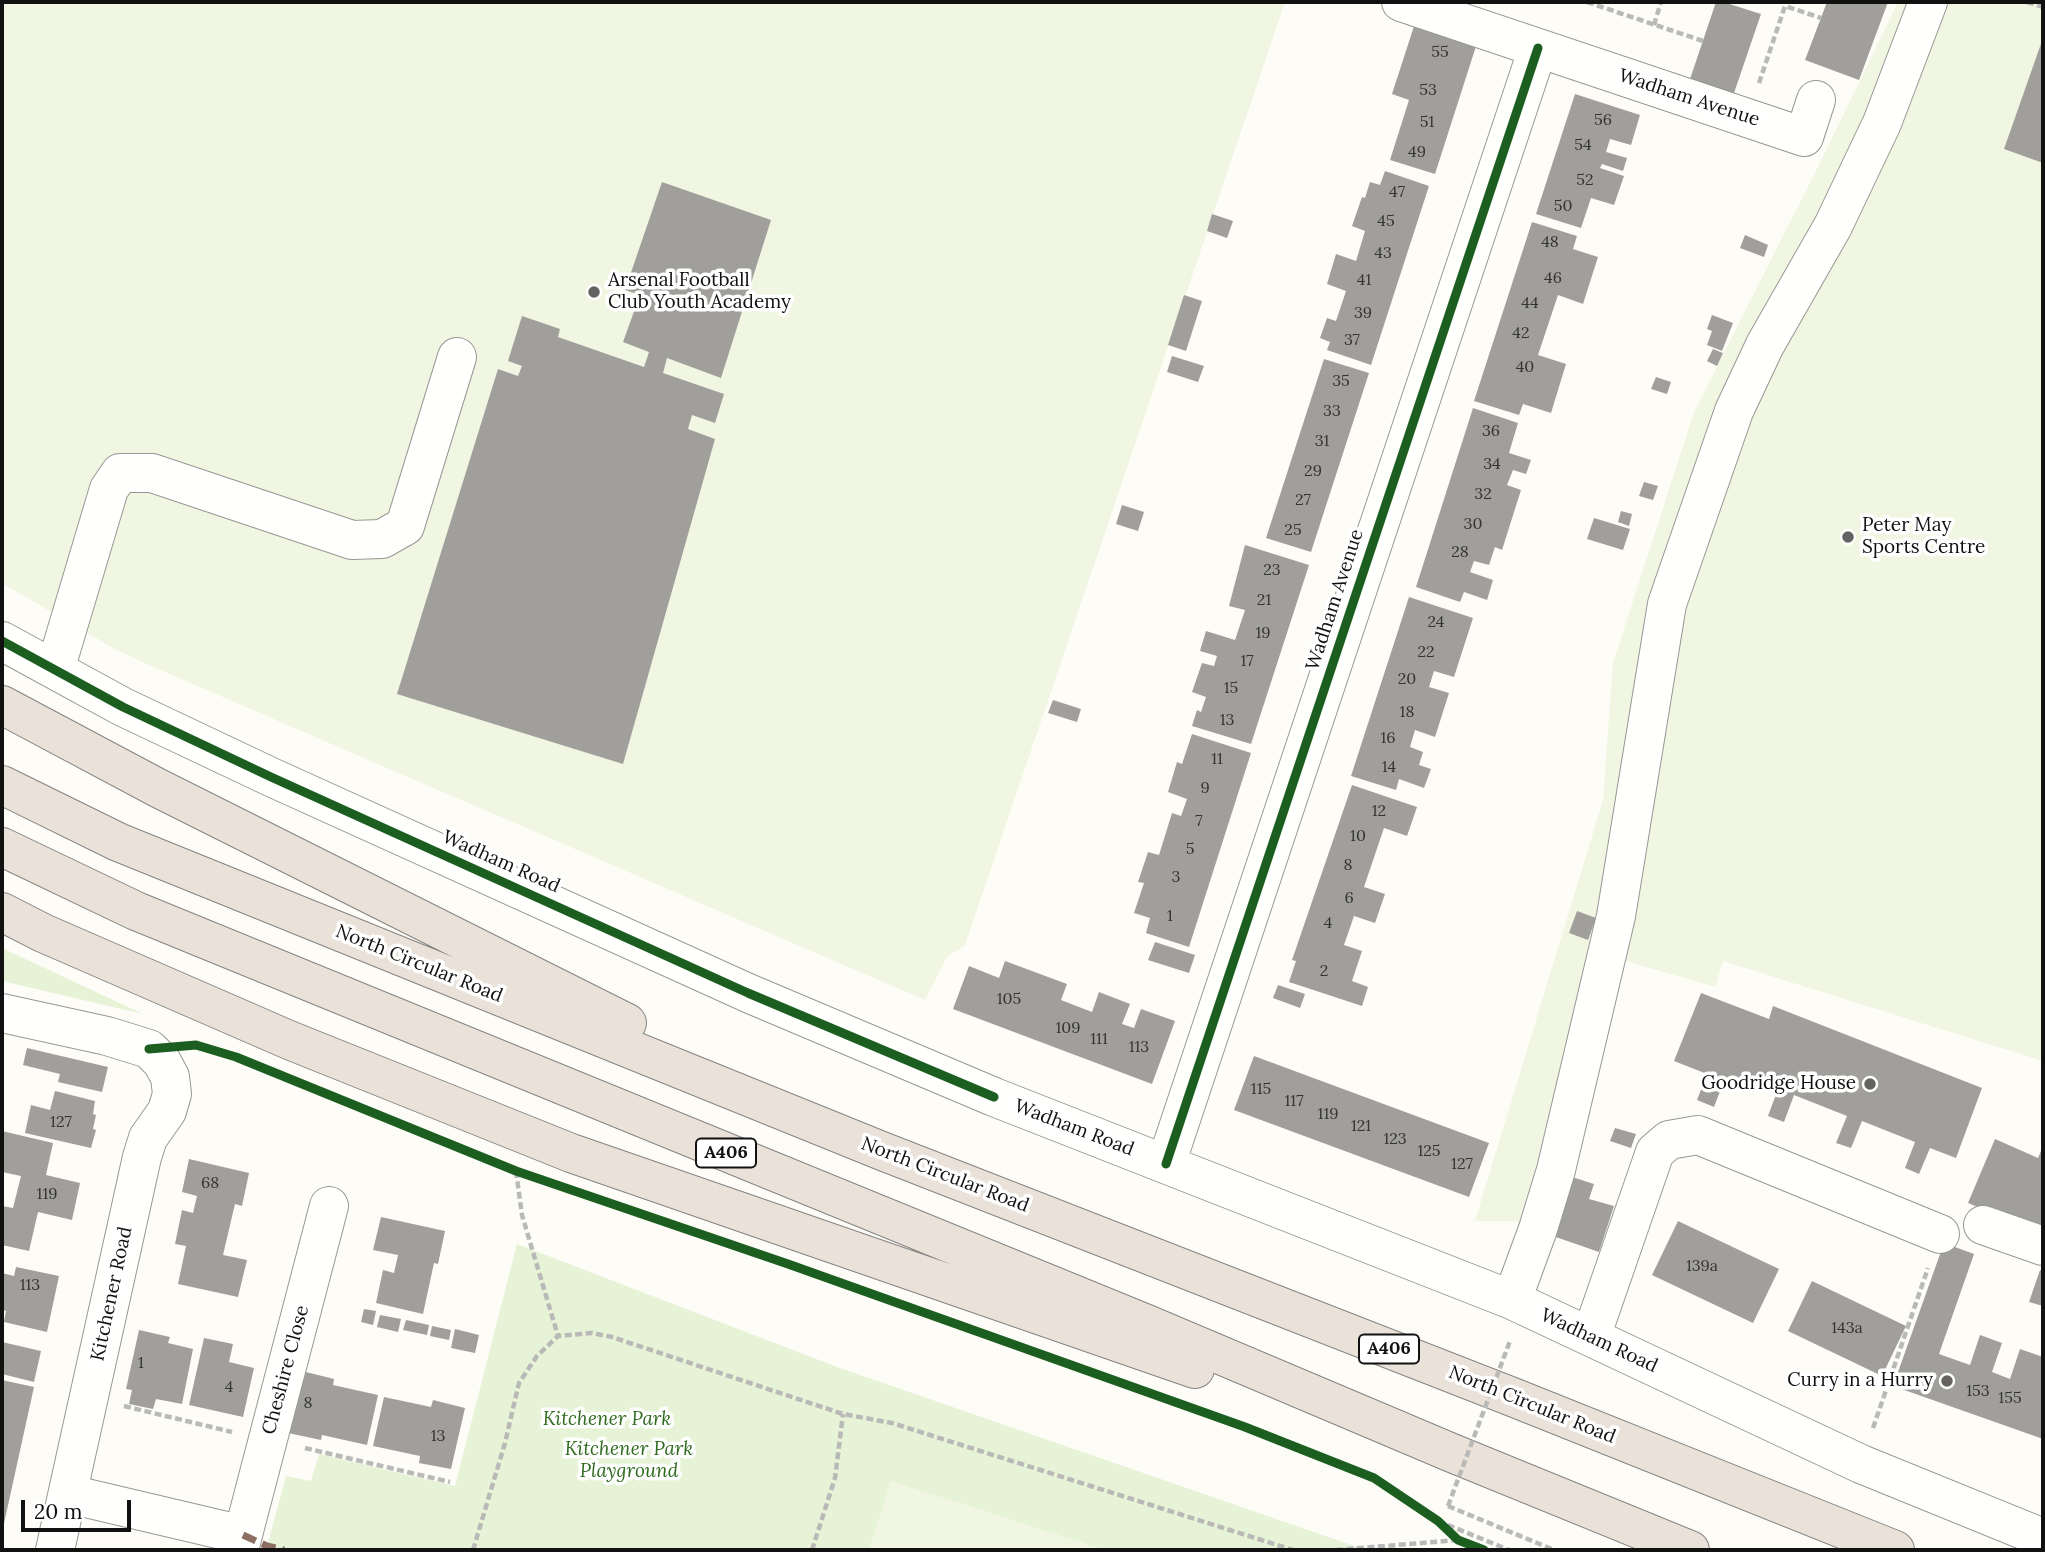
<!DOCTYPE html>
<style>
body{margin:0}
#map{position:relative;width:2045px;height:1552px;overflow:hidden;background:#fdfcf7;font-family:Lora,serif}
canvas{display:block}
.frame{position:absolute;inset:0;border:4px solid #111;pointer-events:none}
.scale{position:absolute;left:21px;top:1500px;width:110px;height:32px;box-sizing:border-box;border:4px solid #111;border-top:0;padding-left:9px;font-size:21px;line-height:24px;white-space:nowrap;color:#111;-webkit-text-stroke:5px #fff;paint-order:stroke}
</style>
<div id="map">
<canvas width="2045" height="1552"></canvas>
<div class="frame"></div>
<div class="scale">20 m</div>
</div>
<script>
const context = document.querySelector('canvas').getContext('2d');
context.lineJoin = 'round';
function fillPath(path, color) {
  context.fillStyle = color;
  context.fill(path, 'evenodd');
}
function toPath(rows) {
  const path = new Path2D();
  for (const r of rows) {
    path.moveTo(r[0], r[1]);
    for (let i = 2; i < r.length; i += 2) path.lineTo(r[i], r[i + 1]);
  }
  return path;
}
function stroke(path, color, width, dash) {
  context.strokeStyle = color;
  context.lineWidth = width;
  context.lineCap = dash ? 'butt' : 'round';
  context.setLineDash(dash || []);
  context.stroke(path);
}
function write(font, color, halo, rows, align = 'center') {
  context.font = font + ' Lora,serif';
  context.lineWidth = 7;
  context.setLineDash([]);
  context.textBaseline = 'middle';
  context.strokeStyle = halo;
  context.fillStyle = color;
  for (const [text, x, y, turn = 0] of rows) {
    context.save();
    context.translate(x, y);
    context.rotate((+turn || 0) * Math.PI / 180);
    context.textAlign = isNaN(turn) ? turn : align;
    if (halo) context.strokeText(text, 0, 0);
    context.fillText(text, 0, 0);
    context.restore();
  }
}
fillPath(toPath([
 [2,948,143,1014,2,981],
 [517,1244,837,1367,1360,1548,1359,1550,266,1550,286,1476,311,1481,319,1454,455,1486]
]), '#e7f3d7');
fillPath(toPath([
 [2,2,1285,2,965,945,947,957,925,1000,151,666,113,648,2,583],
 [1898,2,2043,2,2043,1061,1723,961,1715,987,1619,959,1538,1229,1518,1221,1475,1221,1603,800,1613,663,1694,412,1822,159],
 [891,1481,1106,1550,869,1550]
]), '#f0f6e1');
fillPath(toPath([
 [1716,2,1723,2,1761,14,1733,96,1689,82],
 [1827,2,1888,2,1859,80,1805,60],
 [1416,20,1478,40,1435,174,1390,160,1409,100,1392,94],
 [2043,38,2043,163,2004,149],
 [1575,94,1640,115,1631,145,1610,139,1606,152,1627,158,1623,171,1602,164,1600,168,1624,176,1614,205,1591,198,1581,228,1536,214],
 [1385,171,1429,186,1371,365,1327,350,1330,342,1320,338,1327,318,1336,321,1346,291,1327,284,1336,254,1356,261,1365,231,1352,226,1362,197,1365,198,1370,182,1380,185],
 [662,182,771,220,721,378,667,358,663,373,724,394,715,423,692,415,688,429,715,439,623,764,397,694,498,369,518,376,522,366,508,361,522,316,560,329,558,337,644,367,649,352,623,342,640,295,625,290],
 [1212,214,1233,221,1227,238,1207,231],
 [1532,222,1577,236,1573,249,1598,257,1583,304,1558,295,1538,355,1566,364,1551,413,1523,404,1519,415,1474,401],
 [1745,235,1768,245,1764,257,1740,248],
 [1184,295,1202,301,1186,351,1168,345],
 [1712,315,1733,323,1722,351,1707,345,1712,331,1707,329],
 [1713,349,1723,353,1717,366,1707,361],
 [1172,356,1204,366,1198,382,1167,372],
 [1324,359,1369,373,1311,552,1266,538],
 [1656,377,1671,382,1667,394,1651,389],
 [1473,408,1518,423,1509,453,1531,460,1526,474,1513,470,1507,485,1521,490,1502,550,1495,547,1489,565,1474,561,1470,572,1493,580,1487,600,1464,592,1460,602,1416,587],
 [1644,482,1658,486,1653,500,1639,496],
 [1122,505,1144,512,1138,531,1116,524],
 [1621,511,1632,514,1629,526,1618,522],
 [1594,518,1630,529,1623,550,1587,539],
 [1245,545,1309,565,1251,744,1192,726,1197,710,1201,712,1206,697,1192,692,1202,663,1214,666,1217,656,1200,651,1206,631,1235,640,1245,610,1229,606],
 [1409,597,1473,618,1454,677,1434,671,1429,687,1449,693,1435,737,1415,730,1410,747,1423,752,1419,765,1431,769,1424,788,1399,779,1396,790,1351,776],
 [1053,700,1081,709,1077,722,1048,713],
 [1192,734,1251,753,1189,947,1146,933,1150,918,1134,913,1144,883,1138,882,1148,852,1159,855,1172,813,1181,816,1187,799,1168,792,1177,762,1182,764],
 [1352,785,1417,807,1407,836,1384,828,1364,887,1385,894,1375,923,1354,916,1344,945,1362,951,1352,981,1368,987,1362,1006,1289,982,1296,961,1292,960],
 [1577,911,1596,918,1588,940,1569,933],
 [1155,942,1195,955,1189,973,1148,960],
 [1005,961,1067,984,1061,1000,1092,1012,1099,992,1130,1004,1122,1024,1134,1028,1141,1009,1175,1021,1152,1084,953,1009,969,966,999,978],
 [1278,985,1305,994,1300,1008,1273,998],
 [1701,993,1769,1019,1773,1006,1982,1088,1956,1158,1930,1148,1919,1174,1905,1168,1915,1142,1862,1121,1851,1148,1836,1143,1847,1116,1794,1095,1784,1122,1768,1116,1778,1089,1750,1077,1745,1089,1724,1081,1714,1107,1697,1100,1707,1074,1674,1061],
 [27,1048,108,1067,102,1092,58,1082,60,1074,23,1065],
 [1254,1056,1489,1143,1469,1197,1234,1110],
 [55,1091,95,1101,93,1114,96,1115,93,1129,96,1130,91,1148,25,1133,31,1105,50,1110],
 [1615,1128,1636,1134,1631,1148,1610,1141],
 [2,1131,53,1143,46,1175,80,1183,72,1220,38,1212,29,1251,2,1245,2,1206,13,1208,21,1176,2,1172],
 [1995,1139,2038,1158,2043,1146,2043,1234,1968,1203],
 [189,1159,249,1173,242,1206,235,1204,223,1255,247,1260,238,1297,178,1284,186,1246,175,1244,182,1210,193,1213,197,1196,182,1192],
 [1572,1177,1594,1184,1589,1199,1614,1206,1599,1252,1550,1235],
 [381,1217,445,1231,438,1264,434,1263,423,1314,376,1303,383,1270,394,1273,398,1255,373,1250],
 [1678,1221,1779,1269,1753,1323,1652,1275],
 [1944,1243,1974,1254,1939,1354,1970,1365,1980,1335,2002,1343,1992,1372,2010,1379,2020,1349,2043,1357,2043,1439,1893,1386],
 [16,1267,59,1276,47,1332,4,1322,6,1311,2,1310,2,1273,14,1276],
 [2040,1270,2043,1271,2043,1306,2029,1302],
 [1812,1281,1906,1326,1882,1376,1788,1331],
 [364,1309,376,1311,373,1325,361,1322],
 [380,1315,401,1319,398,1332,377,1327],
 [406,1320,429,1325,427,1335,403,1330],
 [432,1326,451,1330,449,1340,430,1336],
 [455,1329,479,1335,475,1353,451,1348],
 [139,1330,170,1337,168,1343,193,1349,182,1404,156,1399,153,1409,129,1404,132,1390,126,1389],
 [204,1338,233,1344,229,1362,254,1368,243,1417,189,1405],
 [2,1342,41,1351,34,1382,2,1374],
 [302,1371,334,1379,333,1385,378,1395,367,1445,322,1435,321,1440,288,1433],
 [2,1380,34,1387,3,1528,2,1528],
 [384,1397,431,1407,433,1400,465,1408,451,1469,419,1463,420,1456,373,1446]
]), '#a19f9c');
const minor = toPath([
 [1401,2,1804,137,1816,100],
 [2,641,123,707,271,777,748,993,994,1097,1512,1300,1861,1464,2043,1538],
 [55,670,109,489,120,473,152,473,352,540,382,539,405,526,457,357],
 [2,1013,107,1036,149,1049,162,1062,170,1077,172,1094,167,1111,148,1138,142,1157,55,1550],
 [1166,1164,1538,48],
 [1983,1225,2043,1246],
 [1512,1300,1538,1229,1556,1170,1616,916,1667,604,1734,411,1765,345,1833,226,1882,123,1928,2],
 [1591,1337,1655,1152,1669,1140,1698,1135,1940,1234],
 [69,1494,243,1535],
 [239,1550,329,1206]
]);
const highway = toPath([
 [2,705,158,788,627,1023],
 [2,785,118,842,882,1151,1515,1398,1895,1550],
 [2,847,136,911,1147,1324,1452,1453,1690,1550],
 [2,912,43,933,289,1040,571,1153,1195,1369]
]);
stroke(minor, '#979795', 40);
stroke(highway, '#858482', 40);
stroke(toPath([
 [1587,2,1703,41],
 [2027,2,2043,7],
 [1654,25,1661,2],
 [1759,83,1785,6,1821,18],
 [516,1171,522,1215,558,1336],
 [124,1406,232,1432],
 [1873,1428,1928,1268],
 [305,1448,450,1482],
 [1448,1506,1554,1550],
 [1438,1521,1509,1550],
 [473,1550,505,1443,519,1383,537,1356,558,1336,592,1333,612,1337,843,1414,892,1423,1293,1550],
 [812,1550,835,1478,843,1414],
 [1336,1550,1458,1540]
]), '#b9b9b8', 4.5, [7, 3.5]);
stroke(minor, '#fffffe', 38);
stroke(highway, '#eae1d8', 38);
stroke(toPath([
 [1448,1506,1510,1341]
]), '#b9b9b8', 4.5, [7, 3.5]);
stroke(toPath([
 [243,1535,267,1546,284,1550]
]), '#8d6e63', 7, [14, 7]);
stroke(toPath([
 [2,641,123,707,271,777,748,993,994,1097],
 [149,1049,196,1045,236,1057,516,1171,788,1264,1245,1427,1374,1478,1438,1521,1458,1540,1484,1550],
 [1166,1164,1538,48]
]), '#1b5e20', 9);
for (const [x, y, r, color] of [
 [594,292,7,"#646362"],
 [1848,537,7,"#646362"],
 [1870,1084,7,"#646362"],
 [1947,1381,7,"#646362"]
]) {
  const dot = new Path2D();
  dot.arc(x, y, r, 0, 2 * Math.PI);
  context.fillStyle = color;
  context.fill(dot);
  stroke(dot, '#fff', 2.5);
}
write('16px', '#353434', null, [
 ["55",1440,52],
 ["53",1428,90],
 ["56",1603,120],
 ["51",1427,122],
 ["54",1583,145],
 ["49",1417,152],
 ["52",1585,180],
 ["47",1397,192],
 ["50",1563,206],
 ["45",1386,221],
 ["48",1550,242],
 ["43",1383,253],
 ["46",1553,278],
 ["41",1364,280],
 ["44",1530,303],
 ["39",1363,313],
 ["42",1521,333],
 ["37",1352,340],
 ["40",1525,367],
 ["35",1341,381],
 ["33",1332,411],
 ["36",1491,431],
 ["31",1322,441],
 ["34",1492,464],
 ["29",1313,471],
 ["32",1483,494],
 ["27",1303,500],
 ["30",1473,524],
 ["25",1293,530],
 ["28",1460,552],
 ["23",1272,570],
 ["21",1264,600],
 ["24",1436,622],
 ["19",1263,633],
 ["22",1426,652],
 ["17",1247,661],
 ["20",1407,679],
 ["15",1231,688],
 ["18",1407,712],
 ["13",1227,720],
 ["16",1388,738],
 ["11",1217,759],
 ["14",1389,767],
 ["9",1205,788],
 ["12",1379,811],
 ["7",1199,821],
 ["10",1358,836],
 ["5",1190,849],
 ["8",1348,865],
 ["3",1176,877],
 ["6",1349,898],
 ["1",1170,916],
 ["4",1328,923],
 ["2",1324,971],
 ["105",1009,999],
 ["109",1068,1028],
 ["111",1099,1039],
 ["113",1139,1047],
 ["115",1261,1089],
 ["117",1294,1101],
 ["119",1328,1114],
 ["127",61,1122],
 ["121",1361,1126],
 ["123",1395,1139],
 ["125",1429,1151],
 ["127",1462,1164],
 ["68",210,1183],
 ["119",47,1194],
 ["139a",1702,1266],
 ["113",30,1285],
 ["143a",1847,1328],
 ["1",141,1363],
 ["4",229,1387],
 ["153",1978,1391],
 ["155",2010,1398],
 ["8",308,1403],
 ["13",438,1436]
]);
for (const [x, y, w] of [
 [726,1153,60],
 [1389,1349,60]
]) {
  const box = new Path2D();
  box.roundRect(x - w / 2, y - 14.5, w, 29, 5);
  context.fillStyle = '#fff';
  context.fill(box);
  stroke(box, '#111', 2);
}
write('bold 18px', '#111', null, [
 ["A406",726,1153],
 ["A406",1389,1349]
]);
write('19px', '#111', '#fff', [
 ["Wadham Avenue",1689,98,18],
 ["Wadham Avenue",1335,600,-72],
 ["Wadham Road",501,862,24],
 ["North Circular Road",419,964,22],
 ["Wadham Road",1074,1128,21],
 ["North Circular Road",945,1175,21],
 ["Kitchener Road",112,1294,-78],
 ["Wadham Road",1599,1341,25],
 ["Cheshire Close",286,1370,-75],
 ["North Circular Road",1532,1405,22]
]);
write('19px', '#111', '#fff', [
 ["Arsenal Football",608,281],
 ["Club Youth Academy",608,303],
 ["Peter May",1862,526],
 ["Sports Centre",1862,548],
 ["Goodridge House",1856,1084,"right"],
 ["Curry in a Hurry",1933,1381,"right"]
], 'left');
write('italic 19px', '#2f6b1f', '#fff', [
 ["Kitchener Park",607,1420],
 ["Kitchener Park",629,1450],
 ["Playground",629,1472]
]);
</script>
